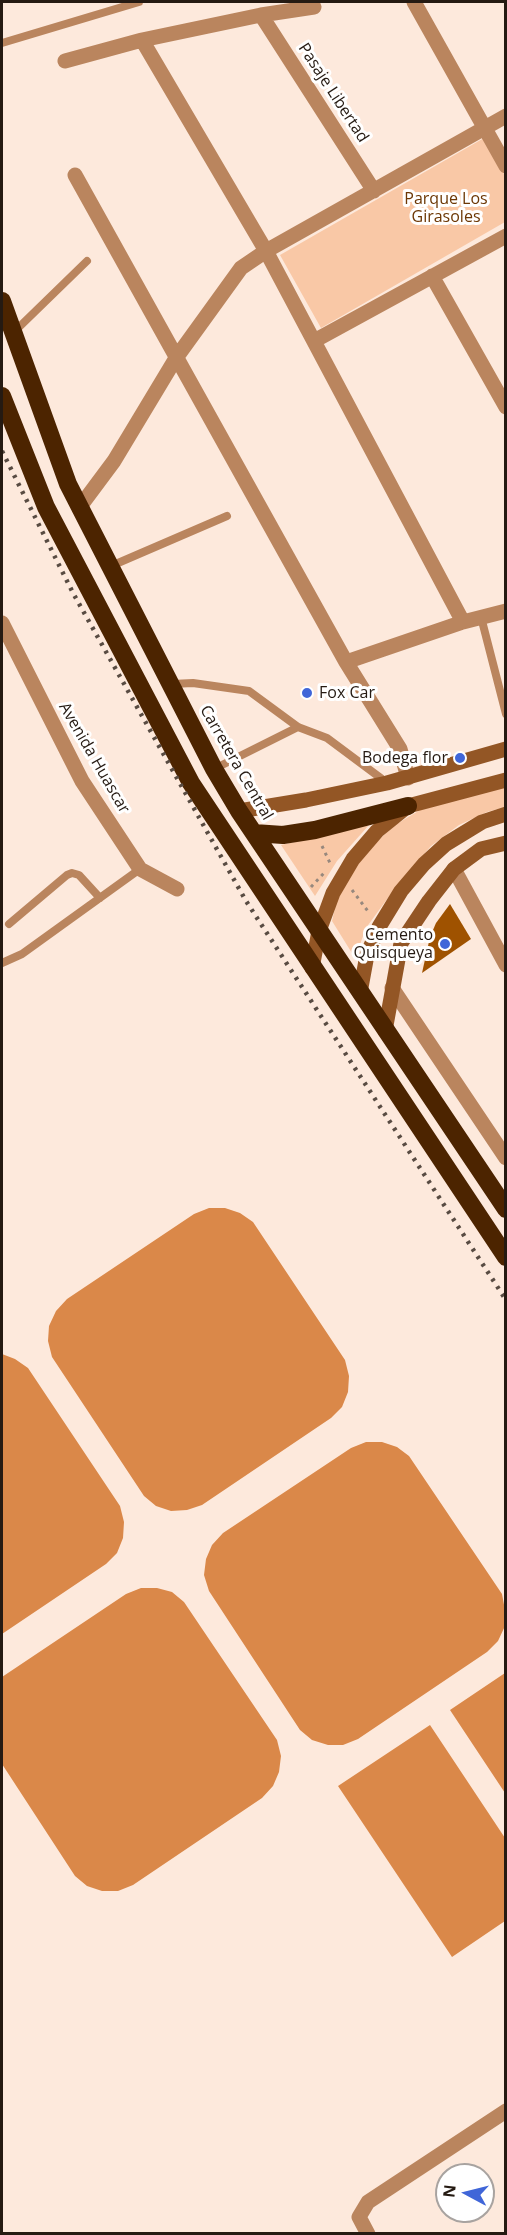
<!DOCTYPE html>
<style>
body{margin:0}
#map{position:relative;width:507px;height:2235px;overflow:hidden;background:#fde9dc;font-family:"Open Sans",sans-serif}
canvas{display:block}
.frame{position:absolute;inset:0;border:3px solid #251a12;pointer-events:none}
.north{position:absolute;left:435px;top:2163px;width:60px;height:60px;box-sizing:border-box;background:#fff;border:2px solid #a8a3a0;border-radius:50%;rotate:277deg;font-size:16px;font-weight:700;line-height:24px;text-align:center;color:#251a12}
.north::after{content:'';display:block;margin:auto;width:21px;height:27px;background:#4066d8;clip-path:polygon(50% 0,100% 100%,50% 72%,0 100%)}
</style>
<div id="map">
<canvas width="507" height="2235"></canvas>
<div class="frame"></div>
<div class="north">N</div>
</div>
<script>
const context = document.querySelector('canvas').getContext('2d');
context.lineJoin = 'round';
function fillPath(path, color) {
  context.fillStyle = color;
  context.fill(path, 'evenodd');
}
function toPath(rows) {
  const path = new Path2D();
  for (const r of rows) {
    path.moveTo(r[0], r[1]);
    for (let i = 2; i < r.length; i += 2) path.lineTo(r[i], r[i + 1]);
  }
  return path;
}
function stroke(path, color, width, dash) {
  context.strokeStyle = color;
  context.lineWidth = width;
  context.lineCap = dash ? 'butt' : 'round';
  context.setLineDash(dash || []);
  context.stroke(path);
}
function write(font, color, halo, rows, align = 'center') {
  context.font = font + ' "Open Sans",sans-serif';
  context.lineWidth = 6;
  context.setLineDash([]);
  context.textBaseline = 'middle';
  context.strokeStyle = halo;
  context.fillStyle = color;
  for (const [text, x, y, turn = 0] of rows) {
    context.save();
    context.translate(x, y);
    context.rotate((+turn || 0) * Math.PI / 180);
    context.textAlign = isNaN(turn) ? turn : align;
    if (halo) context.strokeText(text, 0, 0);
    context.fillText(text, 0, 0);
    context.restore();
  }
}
fillPath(toPath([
 [484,138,505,176,505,222,321,328,280,255],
 [505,787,505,807,487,812,459,825,431,846,398,884,366,928,355,958,332,921,338,895,360,857,395,825,420,810],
 [369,825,337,861,315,896,281,845]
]), '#f9c8a6');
fillPath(toPath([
 [209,1208,225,1208,240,1213,253,1222,345,1360,349,1376,348,1392,342,1407,331,1418,202,1505,187,1510,171,1511,156,1506,144,1496,52,1357,48,1341,49,1326,56,1311,67,1299,194,1214],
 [2,1354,15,1359,28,1368,120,1506,124,1522,123,1538,117,1553,106,1564,2,1634],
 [366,1442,382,1442,397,1447,409,1456,502,1594,505,1610,505,1626,498,1641,487,1652,358,1739,343,1745,328,1745,312,1740,300,1730,209,1591,204,1575,206,1559,212,1545,223,1533,351,1448],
 [141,1588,157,1588,172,1592,184,1602,277,1740,281,1756,279,1772,273,1786,262,1798,133,1885,118,1891,102,1891,87,1886,75,1876,2,1764,2,1677,126,1594],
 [505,1673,505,1793,450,1710],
 [430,1725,505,1838,505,1921,452,1957,338,1786]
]), '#da8849');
fillPath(toPath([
 [450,904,471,939,422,973,430,937,436,923]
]), '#9f5200');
stroke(toPath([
 [322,846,331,865],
 [311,887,325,872],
 [352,890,370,914]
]), '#97887d', 3, [3, 4.5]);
stroke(toPath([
 [2,43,139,2],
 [14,332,87,261],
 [111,566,227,516],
 [481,617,506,714],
 [172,684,193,683,249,691,298,727,327,738,386,782],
 [214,769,298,727],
 [9,924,67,875,72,873,79,875,100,898],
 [2,963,22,954,140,869]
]), '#ba855e', 8);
stroke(toPath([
 [414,2,506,166],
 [261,15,374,191],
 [142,40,266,251,463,622],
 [65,61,142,40,261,15,314,7],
 [75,175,346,662,400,749,408,778],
 [432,276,506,407],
 [314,341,506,236],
 [79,508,114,461,176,358,241,268,266,251,506,116],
 [2,623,82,781,140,869,177,889],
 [346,662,463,622,506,611],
 [454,869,506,965],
 [392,988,506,1158],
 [368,2234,359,2217,368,2202,506,2111]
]), '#ba855e', 15);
stroke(toPath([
 [239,811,306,800,387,783,506,749],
 [312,968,319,931,333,893,353,859,377,831,408,806,506,780],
 [360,993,367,955,379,927,401,891,424,864,446,844,482,822,506,814],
 [385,1031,401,943,429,901,454,869,481,849,506,843]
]), '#935625', 15);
stroke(toPath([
 [2,301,68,484,214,769,239,811,506,1209],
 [2,396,46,507,191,783,506,1257],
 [254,833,283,835,315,830,408,806]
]), '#4c2400', 18);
stroke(toPath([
 [2,451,73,593,246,901,506,1300]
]), '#584b42', 4.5, [3, 6]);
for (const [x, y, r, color] of [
 [307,693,6,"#4066d8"],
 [460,758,6,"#4066d8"],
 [445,944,6,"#4066d8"]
]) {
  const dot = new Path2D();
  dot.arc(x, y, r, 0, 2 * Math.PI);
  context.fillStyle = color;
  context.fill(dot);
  stroke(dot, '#fff', 2);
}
write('16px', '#251a12', '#fff', [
 ["Pasaje Libertad",333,93,57],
 ["Avenida Huascar",94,758,60],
 ["Carretera Central",236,763,60]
]);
write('16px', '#6c3704', '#fff', [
 ["Parque Los",446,199],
 ["Girasoles",446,217]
]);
write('16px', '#251a12', '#fff', [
 ["Fox Car",319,693,"left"],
 ["Bodega flor",448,758],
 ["Cemento",433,935],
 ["Quisqueya",433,953]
], 'right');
</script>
